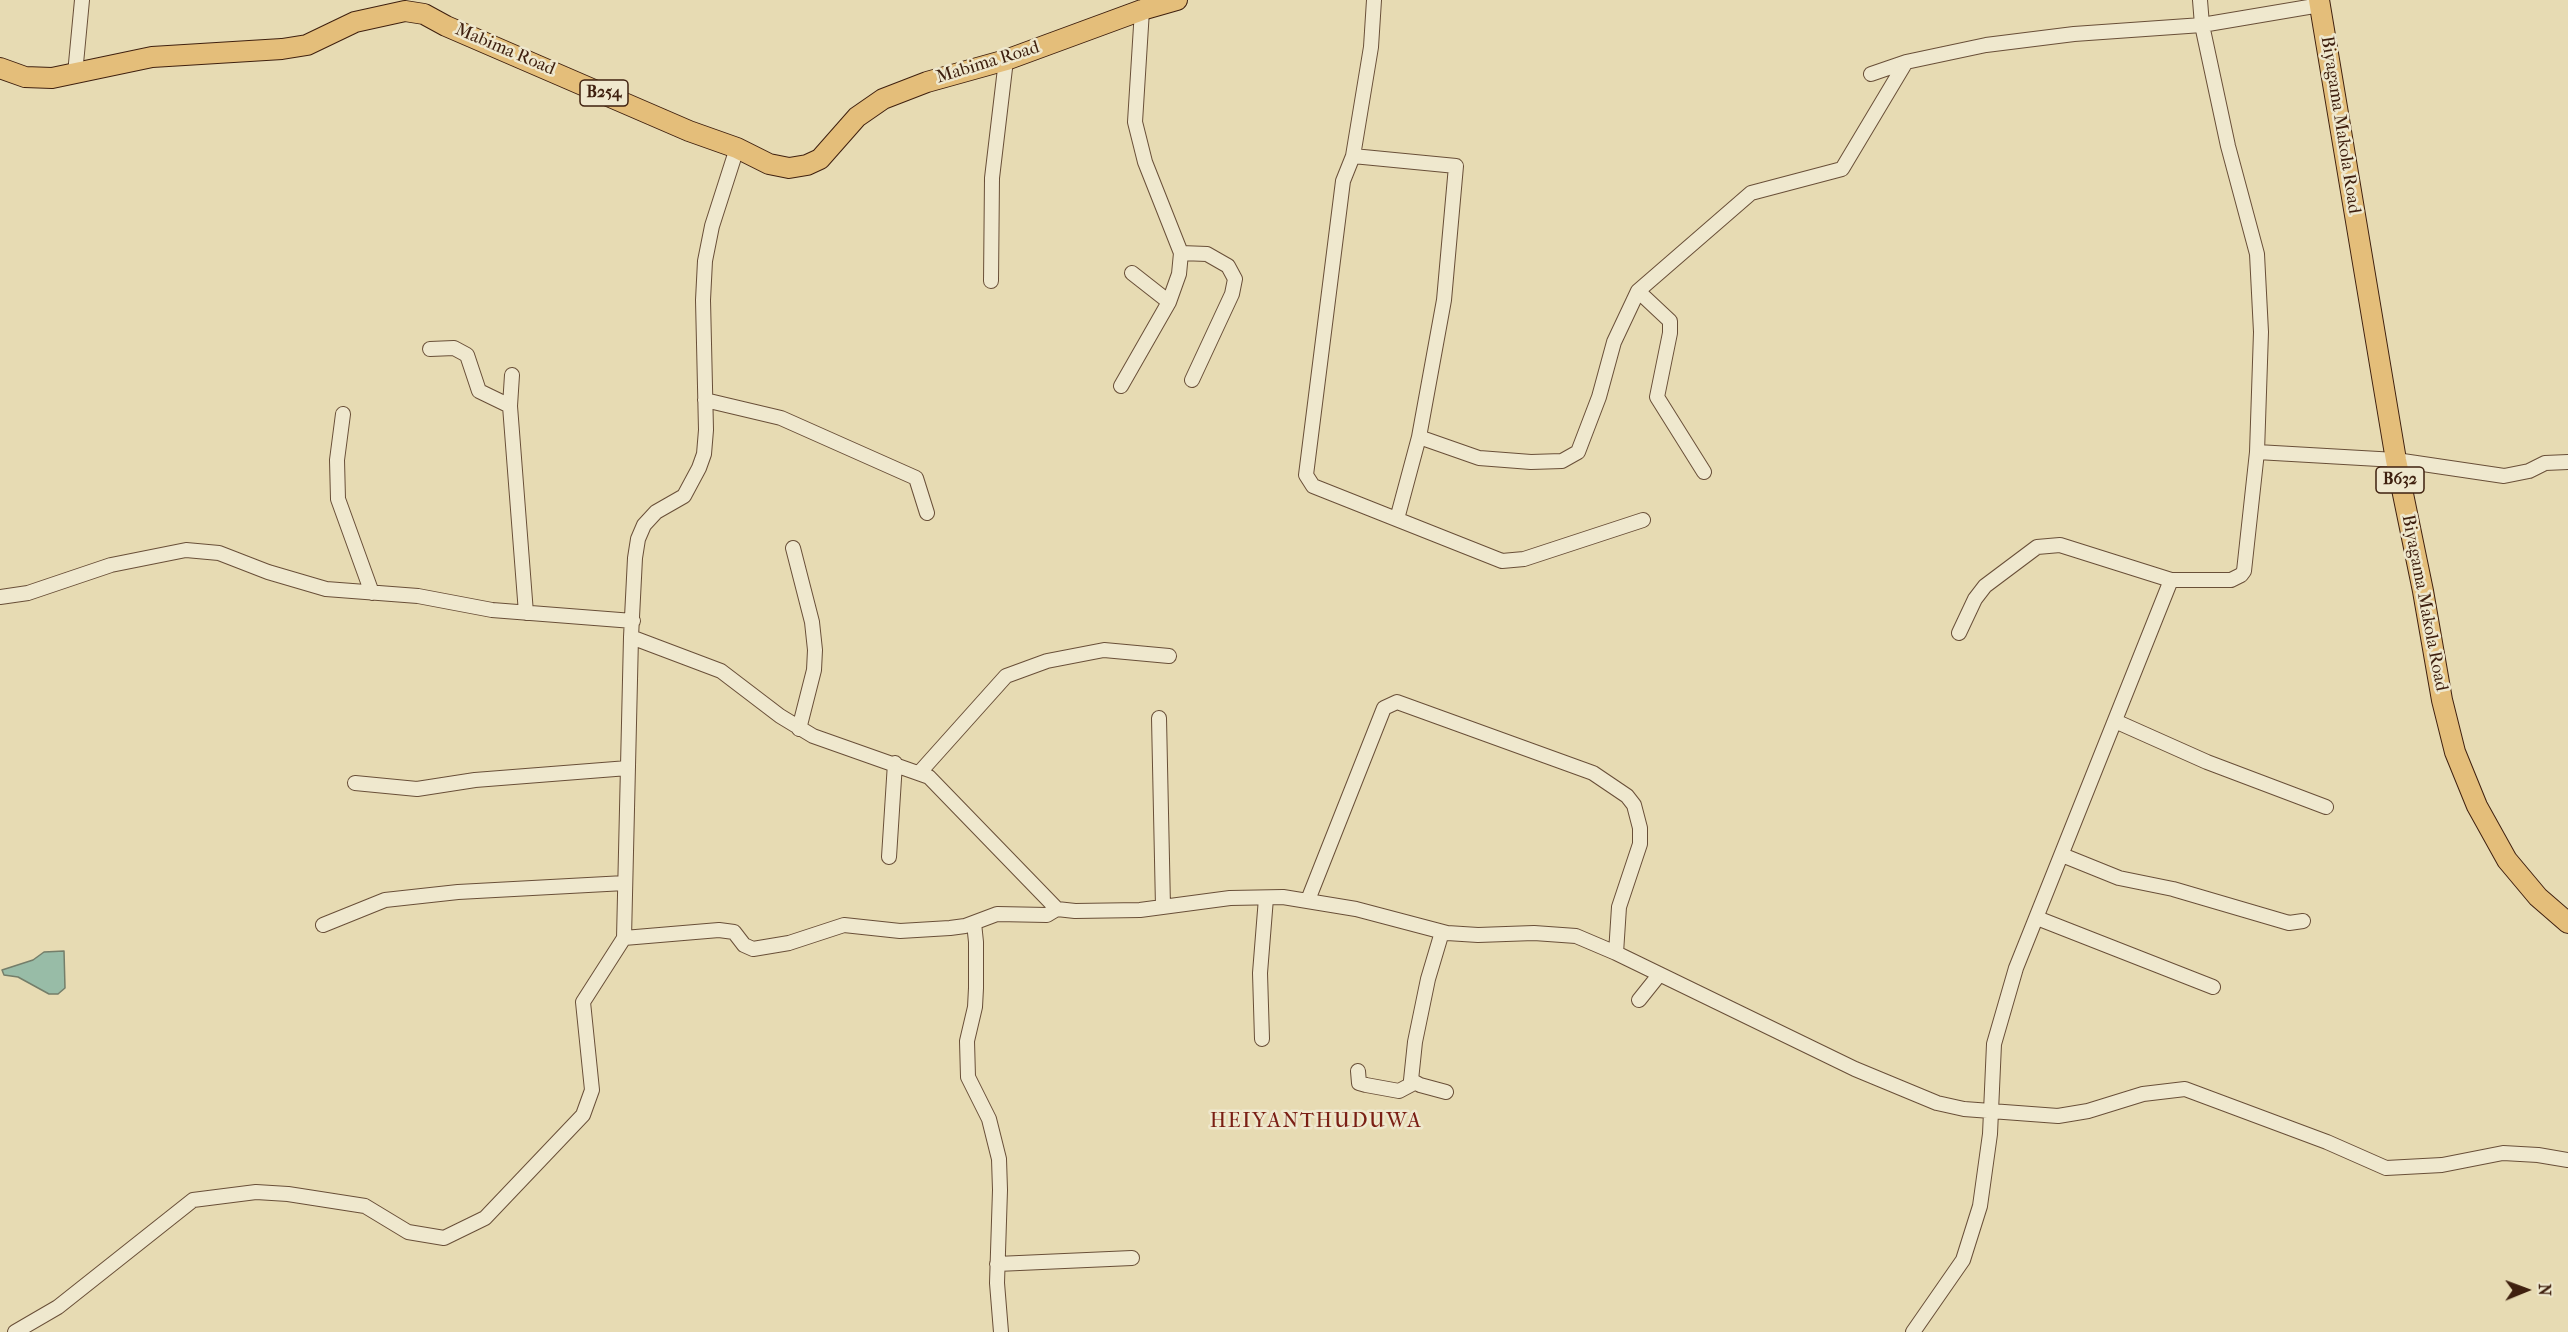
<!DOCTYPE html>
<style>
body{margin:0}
#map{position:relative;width:2568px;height:1332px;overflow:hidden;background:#e7dbb3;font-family:"IM FELL French Canon",serif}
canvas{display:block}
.north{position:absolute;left:2496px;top:1260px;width:60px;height:60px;-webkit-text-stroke:4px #efe8ce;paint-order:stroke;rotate:89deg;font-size:16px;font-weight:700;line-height:24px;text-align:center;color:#3f200f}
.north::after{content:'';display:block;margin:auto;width:21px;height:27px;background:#3f200f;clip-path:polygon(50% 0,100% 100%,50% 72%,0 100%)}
</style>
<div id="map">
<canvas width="2568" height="1332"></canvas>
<div class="north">N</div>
</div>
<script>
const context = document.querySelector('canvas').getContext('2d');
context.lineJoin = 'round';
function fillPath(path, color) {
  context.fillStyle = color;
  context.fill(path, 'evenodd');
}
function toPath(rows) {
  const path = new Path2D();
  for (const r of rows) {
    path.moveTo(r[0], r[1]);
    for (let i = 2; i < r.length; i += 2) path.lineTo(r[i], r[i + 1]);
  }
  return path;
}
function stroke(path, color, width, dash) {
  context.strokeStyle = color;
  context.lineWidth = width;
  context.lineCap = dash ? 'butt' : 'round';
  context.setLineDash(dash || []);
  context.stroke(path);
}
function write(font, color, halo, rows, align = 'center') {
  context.font = font + ' "IM FELL French Canon",serif';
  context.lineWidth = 5;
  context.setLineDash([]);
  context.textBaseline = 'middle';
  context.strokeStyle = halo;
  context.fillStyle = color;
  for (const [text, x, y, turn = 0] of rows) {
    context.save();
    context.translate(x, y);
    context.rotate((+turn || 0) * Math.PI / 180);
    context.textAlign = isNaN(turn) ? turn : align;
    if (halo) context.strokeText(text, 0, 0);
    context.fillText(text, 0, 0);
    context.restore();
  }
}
const water = toPath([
 [64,951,65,988,58,994,49,994,18,977,4,975,2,970,33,960,44,952,64,951]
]);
fillPath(water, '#98bca7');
stroke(water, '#747e6a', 1.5);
const street = toPath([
 [1374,0,1371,47,1353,156,1343,181,1306,475,1313,486,1502,561,1524,559,1643,520],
 [75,74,82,0],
 [1871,74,1906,62,1986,45,2074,34,2202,25,2320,5],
 [737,148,712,226,705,261,703,300,706,430,704,454,699,468,684,496,656,512,644,525,638,539,635,558,631,637,721,671,780,716,813,736,929,777,1057,909,1075,911,1140,910,1230,898,1283,897,1356,909,1447,933,1478,935,1534,933,1576,936,1616,953,1855,1069,1937,1103,1964,1109,2058,1116,2088,1111,2143,1094,2185,1089,2327,1142,2386,1168,2442,1165,2503,1153,2538,1155,2568,1160],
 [1353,156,1456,166,1444,300,1419,437,1397,519],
 [1181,253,1207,254,1228,266,1235,279,1232,294,1192,380],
 [1132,273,1169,302],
 [991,281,992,178,1006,60],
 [1638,291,1670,321,1670,333,1657,397,1704,472],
 [430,349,454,348,467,355,479,391,510,406,512,375],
 [1121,386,1169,302,1179,274,1181,253,1145,162,1135,122,1142,10],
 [705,400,781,418,916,478,927,513],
 [510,406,526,613],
 [343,414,337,460,338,499,372,593],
 [1419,437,1479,458,1531,462,1562,461,1578,452,1599,397,1614,342,1638,291,1751,193,1842,169,1906,62],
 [2257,452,2396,460,2504,476,2529,471,2545,463,2568,462],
 [793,548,812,622,815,650,814,670,799,729],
 [0,597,28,593,111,565,186,550,219,553,268,572,326,589,418,596,492,610,633,621],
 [1959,633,1975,599,1985,586,2037,547,2060,545,2171,580,2231,580,2241,575,2244,571,2257,452,2261,332,2257,254,2228,146,2202,25,2200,0],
 [1159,718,1163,907],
 [2115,721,2207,762,2326,807],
 [920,772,1006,676,1047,661,1104,650,1169,656],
 [355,783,417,789,475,780,628,768],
 [2062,855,2119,878,2173,889,2289,923,2303,921],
 [889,857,895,763],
 [1308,900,1384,708,1397,702,1593,773,1627,796,1634,805,1640,828,1640,844,1619,907,1616,953],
 [2037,918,2213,987],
 [974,923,976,942,976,988,975,1007,967,1041,968,1077,989,1119,999,1159,1000,1190,997,1283,1001,1332],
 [323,925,385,900,458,892,625,883],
 [1442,932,1428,979,1415,1042,1411,1080,1420,1085,1446,1092],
 [624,938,719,930,734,932,744,945,753,949,789,943,844,925,900,931,950,928,965,926,997,914,1047,915,1057,909],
 [1639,1000,1659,975],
 [1262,1039,1260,973,1266,898],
 [1358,1071,1359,1083,1366,1085,1399,1091,1414,1083],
 [997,1264,1132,1258],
 [15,1332,58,1307,193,1200,256,1192,288,1194,365,1206,408,1232,444,1238,485,1218,583,1115,592,1090,583,1002,624,938,631,637],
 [1913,1332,1963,1260,1980,1206,1990,1134,1994,1044,2016,968,2171,580]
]);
const primary = toPath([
 [2319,0,2396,460,2423,591,2442,700,2455,752,2477,806,2507,860,2538,897,2568,923],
 [0,68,25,77,52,78,152,57,282,49,307,45,355,22,405,11,424,14,446,26,689,131,737,148,769,164,789,168,807,165,820,159,857,117,883,99,927,82,1006,60,1142,10,1177,0]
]);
stroke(street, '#694f38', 16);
stroke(primary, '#3f200f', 22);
stroke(street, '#efe8ce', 14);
stroke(primary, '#e4be7a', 20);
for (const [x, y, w] of [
 [604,93,48],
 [2400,480,48]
]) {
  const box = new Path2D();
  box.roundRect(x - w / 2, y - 13, w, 26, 4.5);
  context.fillStyle = '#efe8ce';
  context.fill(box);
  stroke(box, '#3f200f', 1.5);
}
write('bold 16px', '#3f200f', null, [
 ["B254",604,93],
 ["B632",2400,480]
]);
write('18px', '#3f200f', '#efe8ce', [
 ["Mabima Road",505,50,23],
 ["Mabima Road",988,63,-17],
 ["Biyagama Makola Road",2340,125,81],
 ["Biyagama Makola Road",2424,603,79]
]);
context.letterSpacing = '1.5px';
write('21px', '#7a1f14', '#efe8ce', [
 ["HEIYANTHUDUWA",1316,1122]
]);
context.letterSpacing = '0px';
</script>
